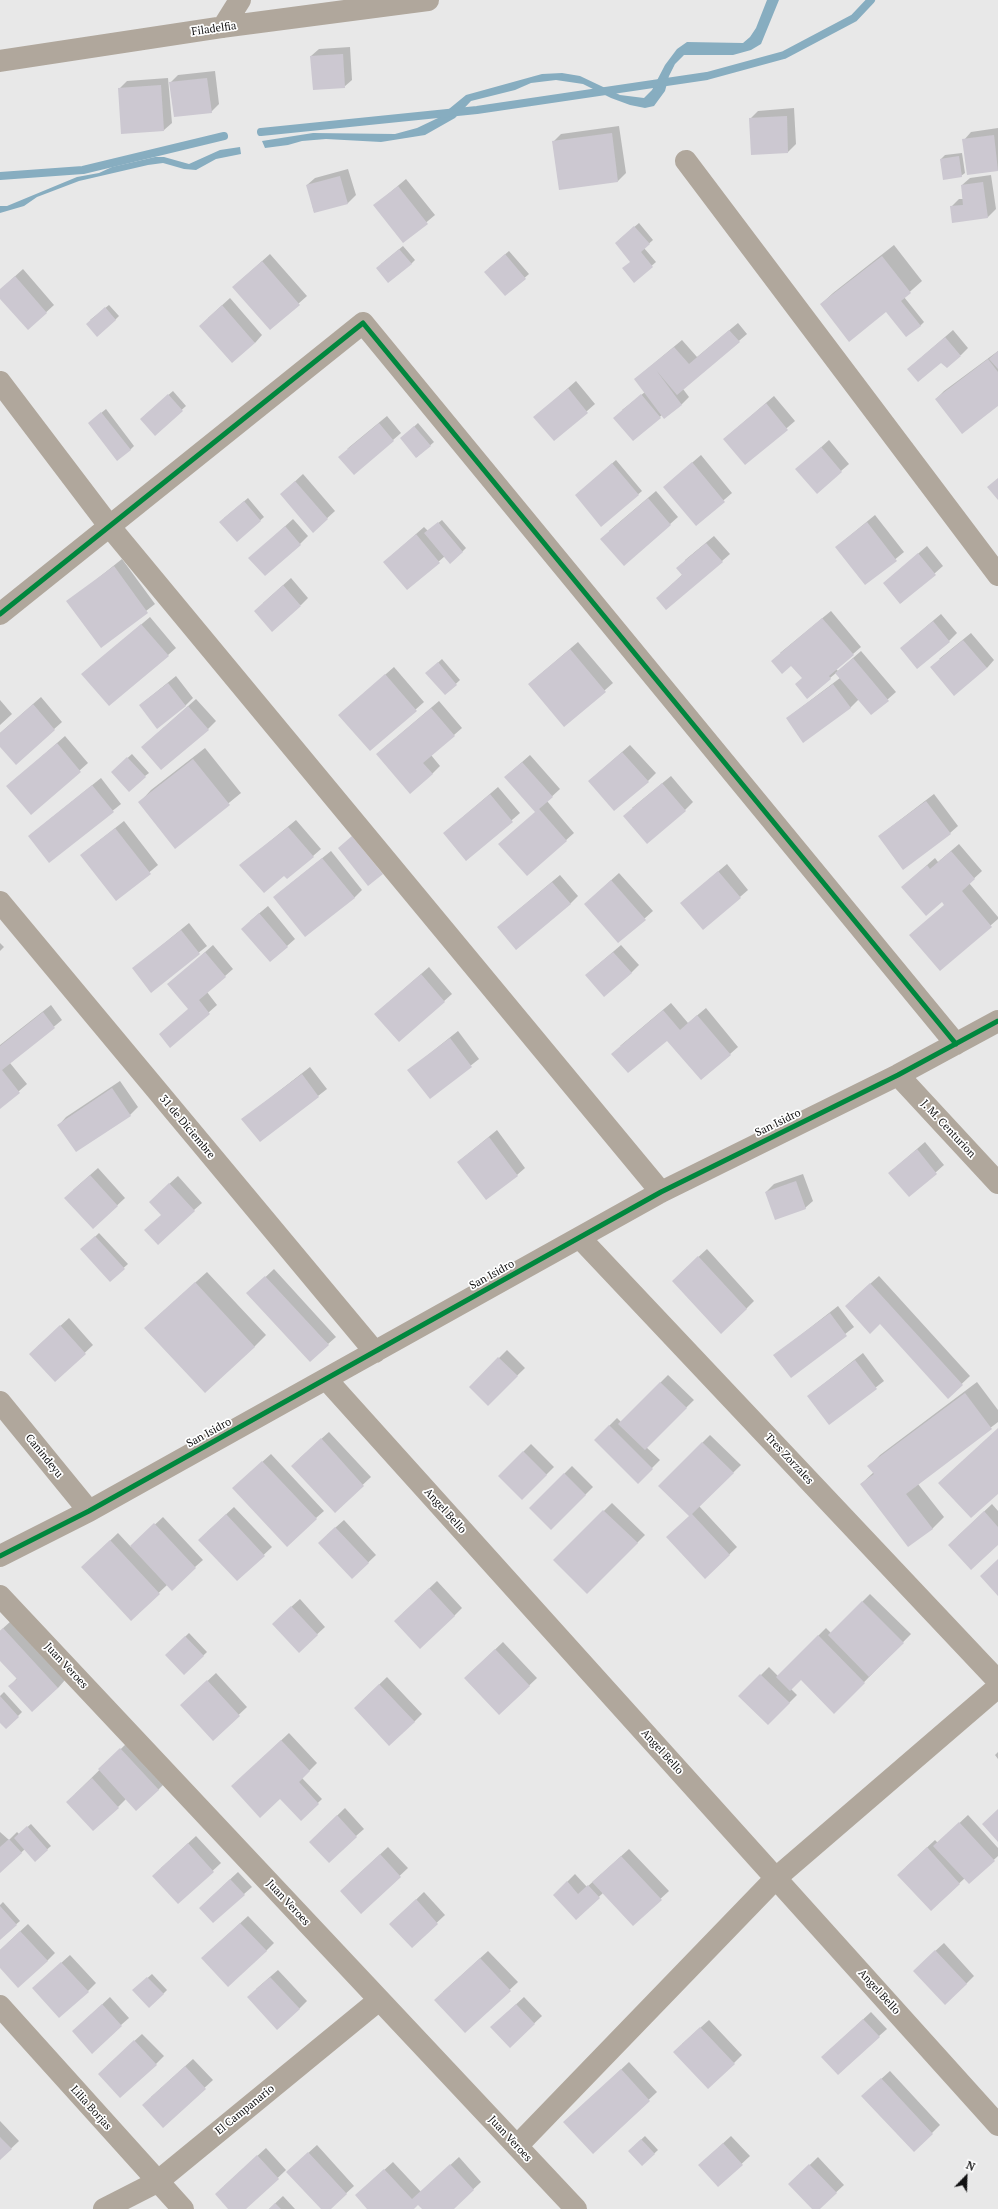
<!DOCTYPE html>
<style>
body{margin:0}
#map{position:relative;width:998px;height:2209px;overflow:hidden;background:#e8e8e8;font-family:"PT Serif",serif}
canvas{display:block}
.north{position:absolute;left:946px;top:2157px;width:40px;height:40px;-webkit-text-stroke:3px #fff;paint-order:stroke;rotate:23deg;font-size:11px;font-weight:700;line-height:16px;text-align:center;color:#111112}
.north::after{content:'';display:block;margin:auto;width:14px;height:18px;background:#111112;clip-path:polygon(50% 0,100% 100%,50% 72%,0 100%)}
</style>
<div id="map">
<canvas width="998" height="2209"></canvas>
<div class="north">N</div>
</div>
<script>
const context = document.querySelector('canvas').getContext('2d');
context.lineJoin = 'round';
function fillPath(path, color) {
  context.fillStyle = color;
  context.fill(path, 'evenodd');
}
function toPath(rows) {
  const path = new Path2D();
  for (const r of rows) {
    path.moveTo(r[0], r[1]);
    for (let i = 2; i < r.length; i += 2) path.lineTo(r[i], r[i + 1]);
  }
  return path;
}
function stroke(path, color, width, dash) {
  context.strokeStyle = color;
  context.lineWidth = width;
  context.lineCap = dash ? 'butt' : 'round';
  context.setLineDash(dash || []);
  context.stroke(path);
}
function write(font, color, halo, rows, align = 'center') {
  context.font = font + ' "PT Serif",serif';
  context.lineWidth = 3.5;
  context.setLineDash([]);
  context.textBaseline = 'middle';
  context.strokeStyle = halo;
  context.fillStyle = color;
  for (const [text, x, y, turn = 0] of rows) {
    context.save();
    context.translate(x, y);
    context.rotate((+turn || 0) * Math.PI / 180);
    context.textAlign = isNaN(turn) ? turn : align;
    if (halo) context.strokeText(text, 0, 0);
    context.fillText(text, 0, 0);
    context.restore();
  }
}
fillPath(toPath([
 [767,0,779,0,761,44,751,50,733,55,684,55,675,64,669,76,665,91,654,106,645,108,630,105,611,98,583,84,556,80,531,83,515,90,471,101,455,118,425,135,381,142,326,139,302,141,288,145,265,148,262,141,313,133,395,134,417,128,438,118,466,95,542,74,562,73,580,76,620,95,644,98,652,90,665,65,677,49,687,42,743,43,750,37,756,28],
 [240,147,241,154,216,159,196,170,184,169,163,163,148,165,79,181,37,197,24,206,0,213,0,206,7,206,77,177,99,173,112,167,155,157,164,157,189,164,220,150]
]), '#87adc0');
fillPath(toPath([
 [350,47,352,80,344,87,311,56,319,49],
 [215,71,219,104,211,112,170,83,178,75],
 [168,78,172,123,164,130,122,133,119,89,127,81],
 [794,108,796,144,788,152,752,154,750,119,758,111],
 [619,126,626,173,618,181,560,189,553,142,561,134],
 [998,128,998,170,968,174,964,140,971,132],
 [962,153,965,173,961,176,941,159,945,155],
 [348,169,356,195,348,203,314,212,307,185,315,178],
 [991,175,996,209,988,217,951,207,959,199,963,199,962,185,970,178],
 [406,179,435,215,403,242,375,205],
 [639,223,653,240,644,248,656,262,634,281,631,261,620,239],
 [894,245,922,281,904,297,924,322,920,326,887,311,821,304,833,293],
 [403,246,415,260,411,264,381,264],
 [509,251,529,274,505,295,489,268],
 [270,254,307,296,270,329,233,287],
 [23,269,54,305,28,329,0,297,0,290],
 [230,298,262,335,255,343,208,318],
 [109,305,119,316,115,320,90,320],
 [738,323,747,334,683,389,689,397,682,404,664,417,662,415,633,440,622,410,645,392,635,379,682,340,697,357],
 [953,330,968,348,961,355,908,369],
 [998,351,998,405,936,399,944,391],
 [576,381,595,404,554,440,535,417],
 [173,391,186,406,155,434,145,415],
 [774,396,795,421,745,464,724,439],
 [106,409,134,446,130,450,89,423],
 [387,416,401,433,393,440,347,449],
 [418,423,434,442,417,457,405,435],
 [829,440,849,464,817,492,797,469],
 [701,455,732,493,696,524,664,487],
 [616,460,642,491,601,526,576,495],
 [303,474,335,511,313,531,289,487],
 [656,491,678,517,624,565,609,531],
 [248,498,264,517,237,541,224,518],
 [875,515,904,552,865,584,836,547],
 [293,519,308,536,300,544,250,558],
 [442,520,466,548,462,552,445,556,407,589,384,562,424,527,428,531],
 [714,536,730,554,722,561,657,598,683,574,685,560],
 [927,546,943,566,901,603,884,583],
 [122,559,155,604,101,646,68,602],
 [291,578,308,598,301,605,263,603],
 [831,611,861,647,836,669,838,671,861,651,896,692,871,714,859,699,850,708,787,718,840,678,836,673,830,678,803,678,780,653],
 [941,614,957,633,949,641,909,641],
 [150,617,176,648,168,655,83,674],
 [971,633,994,660,987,668,939,659],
 [578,642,613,683,564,726,537,677],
 [442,659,460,680,445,694,430,670],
 [394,667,424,702,370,750,347,708],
 [176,676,193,698,185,706,140,705],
 [41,697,62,722,16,763,0,746,0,733],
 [196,699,216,721,208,729,142,747],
 [0,700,12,714,0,725],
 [439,701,462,728,431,755,440,766,432,774,385,747],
 [65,736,88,763,32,813,16,779],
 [630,745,656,773,648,781,589,781],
 [205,748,241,793,175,847,140,802,151,790],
 [132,754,149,773,145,776,112,772],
 [530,755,560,789,547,801,574,833,527,875,536,812,505,777],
 [671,776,693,802,685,810,632,808],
 [101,778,121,804,49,862,29,836],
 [498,787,520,813,466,860,444,833],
 [934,794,958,826,950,833,879,836],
 [296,820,321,849,313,856,285,875,241,865],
 [124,821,158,865,116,900,81,855],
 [959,844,982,871,969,883,998,917,998,919,940,969,945,905,942,901,902,887,935,858,938,862],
 [331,851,362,890,354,898,274,897],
 [727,864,748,890,703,929,681,903],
 [619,873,653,911,618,942,585,904],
 [560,875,578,896,570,904,506,920],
 [268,906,295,939,270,961,250,921],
 [189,923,207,946,151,991,134,968],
 [0,943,4,947,0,951],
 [213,945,233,969,207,992,217,1005,171,1046,189,1008,169,984],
 [621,945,639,965,631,973,594,968],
 [429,967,452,994,399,1041,375,1014],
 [671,1003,688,1023,706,1008,738,1047,730,1054,667,1039,620,1046],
 [51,1005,62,1020,10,1063,27,1084,0,1108,0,1045],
 [458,1031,479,1059,430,1098,409,1070],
 [310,1067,327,1089,260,1141,243,1119],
 [120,1081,138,1107,130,1115,76,1151,59,1125,66,1117],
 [497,1130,525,1168,517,1175,458,1162],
 [925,1142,944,1165,909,1196,889,1173],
 [98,1168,125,1198,93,1228,73,1190],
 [803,1174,813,1201,805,1208,766,1192,774,1184],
 [178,1176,202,1203,194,1210,162,1215,158,1194],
 [99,1233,128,1264,110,1280,82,1249],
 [707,1249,754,1301,746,1309,681,1273],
 [274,1269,336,1337,328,1344,256,1286],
 [207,1272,266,1335,254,1347,157,1317],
 [879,1276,970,1376,948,1397,880,1323,854,1298],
 [838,1306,854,1327,791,1377,775,1355],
 [69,1318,93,1345,55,1381,38,1346],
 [507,1350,525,1368,488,1404,470,1387],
 [863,1353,884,1381,829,1424,808,1396],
 [668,1375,694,1400,646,1447,660,1460,638,1482,595,1440,617,1418,621,1422],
 [977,1382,998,1410,998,1422,918,1484,944,1517,932,1529,861,1484,874,1472,869,1466,880,1455],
 [329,1432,371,1477,335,1511,300,1458],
 [710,1435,741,1465,699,1506,737,1547,705,1578,690,1516,659,1486],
 [531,1444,554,1467,522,1499,499,1476],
 [271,1454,324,1511,316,1518,241,1481],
 [572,1466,593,1487,551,1529,530,1508],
 [612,1503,645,1535,587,1593,554,1560],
 [992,1504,998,1511,998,1544,957,1537],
 [234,1507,272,1547,237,1580,207,1532],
 [163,1517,203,1560,195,1567,167,1585,131,1619,90,1560,118,1533,131,1547],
 [344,1520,376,1555,352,1578,327,1535],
 [437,1581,462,1608,454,1616,403,1613],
 [870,1594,911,1634,834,1713,801,1679,791,1689,797,1695,768,1724,740,1696,769,1667,778,1676,826,1628,831,1633],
 [300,1599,325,1627,299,1651,281,1616],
 [11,1621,65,1680,58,1688,10,1686,17,1678,0,1659,0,1631],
 [189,1633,207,1652,184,1674,166,1655],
 [503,1642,537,1678,499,1714,465,1678],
 [216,1673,247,1707,213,1739,189,1698],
 [387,1677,422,1714,414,1722,363,1700],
 [4,1692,22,1712,6,1728,0,1721,0,1696],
 [289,1733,317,1763,302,1778,322,1799,301,1819,280,1798,240,1779],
 [129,1741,166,1782,158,1790,126,1799,118,1807,75,1794],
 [998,1752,998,1759,995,1755],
 [345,1808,364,1829,356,1836,318,1834],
 [968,1815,998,1848,998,1856,969,1883,965,1878,931,1909,906,1867,935,1840,938,1843],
 [31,1824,51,1846,35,1860,25,1849,0,1872,0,1832,9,1840,17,1832,19,1834],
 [196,1836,221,1863,178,1903,161,1868],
 [388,1847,408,1868,361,1912,349,1883],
 [629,1849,669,1891,633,1924,603,1893,576,1918,554,1895,575,1874,587,1887],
 [238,1872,252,1887,244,1894,208,1900],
 [424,1892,445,1915,412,1946,399,1916],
 [3,1902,20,1921,0,1938,0,1905],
 [248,1916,274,1943,266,1951,202,1958],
 [28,1924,55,1953,47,1961,0,1967,0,1950],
 [944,1943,974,1976,966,1984,922,1963],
 [488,1951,518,1982,465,2032,443,1992],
 [70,1955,96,1983,88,1991,41,1981],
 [278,1970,307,2001,299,2009,256,1989],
 [152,1974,167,1990,163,1994,134,1990],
 [110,1997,129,2018,121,2025,81,2024],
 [524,1997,542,2016,510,2046,499,2020],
 [871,2012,887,2029,879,2036,830,2050],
 [709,2020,742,2055,734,2063,682,2044],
 [142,2034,164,2056,156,2064,107,2066],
 [193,2059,213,2080,163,2126,151,2097],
 [629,2062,657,2092,593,2152,573,2115],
 [890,2071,940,2125,914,2151,870,2089],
 [0,2121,19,2141,0,2159],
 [645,2136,658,2150,642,2165,629,2151],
 [731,2136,750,2156,718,2186,707,2158],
 [317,2145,354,2186,329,2209,322,2209,296,2164],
 [266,2148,286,2170,245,2209,229,2209,224,2186],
 [459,2157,481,2182,452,2209,423,2209,418,2203,412,2209,369,2209,364,2188,393,2162,421,2192],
 [818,2157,844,2185,818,2209,813,2209,790,2184],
 [283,2196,295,2209,269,2209]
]), '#0003');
stroke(toPath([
 [261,132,477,110,707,76,784,55,854,18,871,0],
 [0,176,83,170,224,136]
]), '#87adc0', 8);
fillPath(toPath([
 [343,54,345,88,313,90,310,56],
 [207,78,212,113,174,117,169,82],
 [161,85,164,131,121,134,118,88],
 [787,116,788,153,751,155,749,118],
 [612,133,618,182,559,190,552,141],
 [994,135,998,171,967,175,962,139],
 [959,156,962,177,943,180,940,159],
 [340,176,348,204,314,213,306,185],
 [983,182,988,218,952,223,950,206,963,205,961,185],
 [398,186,428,224,403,243,373,205],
 [634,226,650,244,641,252,653,267,634,283,622,268,630,262,615,243],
 [399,249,412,264,388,283,376,268],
 [505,254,526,279,505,296,484,272],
 [882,256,911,293,901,301,921,326,906,337,886,312,849,342,820,304],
 [262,261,300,305,270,330,232,287],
 [15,276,47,313,28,330,0,299,0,289],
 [222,305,255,343,232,363,199,326],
 [105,307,116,320,97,337,86,324],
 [729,330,740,342,677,395,656,370,682,405,664,419,634,379,674,347,689,364],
 [945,337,961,356,947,368,941,363,918,382,907,369],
 [998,351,998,369,989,359],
 [988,359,998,372,998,406,962,434,935,399],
 [568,388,588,413,554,441,533,417],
 [168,394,183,411,155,436,140,419],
 [641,394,661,418,633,441,613,418],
 [766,403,788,430,745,465,723,439],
 [101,412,131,450,117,461,88,423],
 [379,423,394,441,354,475,338,457],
 [414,426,431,446,416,458,400,438],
 [821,447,842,472,817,494,795,469],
 [692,462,725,502,696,526,663,487],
 [612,463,639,495,601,527,575,495],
 [998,478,998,500,987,487],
 [295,481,328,519,313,533,280,494],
 [648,498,671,525,624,566,600,539],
 [244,501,261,521,237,542,219,522],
 [438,522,463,552,450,564,424,533],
 [867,522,897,561,865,585,835,547],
 [285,526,301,545,265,576,248,558],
 [416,534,440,563,407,590,383,562],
 [706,543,723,562,666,610,656,598,682,575,676,568],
 [918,553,936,575,900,604,883,583],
 [114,566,148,613,101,648,66,601],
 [283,585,301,606,272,632,254,611],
 [822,618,854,655,829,676,831,679,807,699,795,684,802,678,791,666,782,674,771,661],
 [933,621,950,642,917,669,900,648],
 [141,624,169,656,109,706,81,674],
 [963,640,987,668,954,696,930,667],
 [570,649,606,692,564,727,528,684],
 [853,658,889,701,871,715,835,673],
 [438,662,457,685,445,695,425,673],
 [385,674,417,711,370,751,338,715],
 [168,683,186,706,157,729,139,705],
 [833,684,851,708,803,743,786,718],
 [33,704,55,730,16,765,0,747,0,733],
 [188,706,209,730,161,770,141,747],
 [431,708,455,736,423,763,433,774,410,794,376,754],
 [57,743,81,772,31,815,6,786],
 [622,752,649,782,614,811,588,781],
 [127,757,146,777,129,792,111,772],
 [193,759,230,805,175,849,138,802],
 [522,762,553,797,539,809,567,841,527,876,498,844,535,812,504,777],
 [662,783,686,811,647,844,623,816],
 [92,785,114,812,49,863,28,836],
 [490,794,513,822,466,861,443,833],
 [926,801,951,834,903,870,878,836],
 [288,827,314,857,287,879,284,876,264,893,239,865],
 [115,828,151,874,116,901,80,855],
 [352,836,383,874,368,886,338,848],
 [951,851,975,879,962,891,992,927,940,971,909,935,944,905,942,902,926,916,901,887,927,865,930,869],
 [322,858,355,898,305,937,273,897],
 [718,871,741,898,703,930,680,903],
 [611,880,646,920,618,943,584,904],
 [552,882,571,904,516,950,497,927],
 [259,913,288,947,270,962,241,929],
 [181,930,200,954,151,993,132,968],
 [205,952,226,977,199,1000,210,1014,170,1048,159,1034,188,1009,167,984],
 [613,952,632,973,604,997,585,975],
 [421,974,445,1002,399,1042,374,1014],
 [663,1010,680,1030,697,1015,731,1055,701,1080,667,1041,628,1073,611,1054],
 [43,1012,55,1028,2,1070,20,1093,0,1109,0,1046],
 [450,1038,472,1067,430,1099,407,1070],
 [302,1074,319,1097,260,1142,241,1119],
 [112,1088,131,1116,76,1152,57,1125],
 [489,1137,518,1176,486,1200,457,1162],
 [917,1149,937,1174,909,1197,888,1173],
 [90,1175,118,1206,93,1229,64,1198],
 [796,1181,806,1209,775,1220,765,1192],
 [169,1183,195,1211,158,1245,144,1230,161,1215,149,1202],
 [95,1236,125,1269,110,1282,80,1249],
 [698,1256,747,1309,721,1334,672,1281],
 [265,1276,329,1345,310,1362,246,1293],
 [195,1282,255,1347,205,1393,144,1328],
 [870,1283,963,1385,948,1399,880,1324,870,1334,845,1306],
 [830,1313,847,1336,791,1378,773,1355],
 [60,1325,86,1354,55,1382,29,1354],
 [498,1357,518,1376,488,1406,469,1387],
 [855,1360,877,1389,829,1425,807,1396],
 [660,1382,687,1408,645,1450,618,1424],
 [965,1393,992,1429,906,1494,933,1529,908,1547,860,1484,874,1474,867,1466],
 [609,1425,653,1469,638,1484,594,1440],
 [998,1428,998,1494,971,1518,938,1483],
 [321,1438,364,1486,335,1513,291,1466],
 [702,1442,734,1473,692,1514,730,1555,705,1579,666,1537,689,1516,658,1486],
 [523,1451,547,1475,522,1500,498,1476],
 [262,1461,317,1519,287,1547,232,1488],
 [564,1473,586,1495,551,1530,529,1508],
 [603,1510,638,1543,587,1594,553,1560],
 [984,1511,998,1527,998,1545,971,1570,948,1545],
 [226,1514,265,1556,237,1581,198,1540],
 [154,1523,196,1568,172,1591,130,1546],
 [335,1527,369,1563,352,1579,318,1543],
 [110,1540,160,1594,131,1621,81,1567],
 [998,1559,998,1596,980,1576],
 [429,1588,455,1616,420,1649,394,1621],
 [862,1601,904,1643,869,1677,828,1635],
 [291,1606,318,1635,299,1653,272,1624],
 [3,1628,58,1688,32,1712,8,1686,17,1679,0,1661,0,1631],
 [818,1635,865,1683,834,1714,801,1680,790,1691,776,1677],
 [185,1636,204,1656,184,1675,165,1655],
 [495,1649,530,1686,499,1715,464,1678],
 [760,1674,790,1703,768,1725,738,1696],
 [207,1680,240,1716,213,1741,180,1705],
 [379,1684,415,1722,389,1746,354,1708],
 [0,1696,19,1717,6,1729,0,1723],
 [281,1740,310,1771,299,1782,319,1804,301,1821,280,1799,260,1818,231,1786],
 [120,1748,159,1790,136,1811,98,1769],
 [92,1778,119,1808,93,1831,66,1802],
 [998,1809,998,1842,982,1824],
 [337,1815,357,1837,329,1863,309,1842],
 [959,1822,995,1861,969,1884,933,1846],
 [27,1826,48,1850,35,1862,14,1838],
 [9,1839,22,1853,0,1873,0,1847],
 [188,1843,214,1872,178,1904,152,1876],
 [927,1847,960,1884,931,1911,897,1875],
 [380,1854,401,1877,361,1914,340,1891],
 [621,1856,662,1900,633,1926,592,1882],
 [230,1879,245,1895,213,1923,199,1908],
 [567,1881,578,1894,588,1885,600,1898,576,1920,553,1895],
 [416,1899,438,1924,412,1948,389,1924],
 [0,1906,17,1925,0,1940],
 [240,1923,267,1951,228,1987,201,1958],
 [20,1931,48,1961,18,1988,0,1968,0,1950],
 [935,1950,967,1984,945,2005,913,1971],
 [480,1958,511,1991,465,2033,434,2000],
 [61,1962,89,1992,59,2018,32,1988],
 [147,1977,164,1994,149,2008,132,1990],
 [270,1977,300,2009,277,2030,247,1997],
 [102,2004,122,2026,92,2054,72,2031],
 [516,2004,535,2024,510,2048,490,2027],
 [863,2019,880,2037,838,2075,821,2057],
 [700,2027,735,2064,708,2089,673,2052],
 [134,2040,157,2065,120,2098,98,2074],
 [185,2066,206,2089,163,2128,142,2105],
 [621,2069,650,2101,593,2154,563,2122],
 [881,2078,933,2134,914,2152,861,2096],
 [0,2137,12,2149,0,2160],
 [641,2139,655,2154,642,2166,628,2151],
 [723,2143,743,2165,718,2187,698,2165],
 [308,2152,347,2194,331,2209,321,2209,286,2172],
 [257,2155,279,2179,246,2209,228,2209,215,2194],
 [450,2164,474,2190,454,2209,422,2209,418,2205,414,2209,367,2209,355,2195,384,2169,412,2199],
 [809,2164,837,2193,820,2209,812,2209,788,2184],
 [275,2203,281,2209,269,2209]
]), '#ccc8d1');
stroke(toPath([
 [223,27,240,0],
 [0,61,223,27,428,0],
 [686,161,998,575],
 [0,382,110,527,661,1192],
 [0,614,363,323,956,1044],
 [0,902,375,1352],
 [898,1075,998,1183],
 [580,1238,998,1681],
 [326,1379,998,2125],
 [0,1402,89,1511],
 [0,1556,89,1511,661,1192,898,1075,998,1021],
 [0,1596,576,2209],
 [0,2006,183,2209],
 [517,2146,776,1878,998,1687],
 [104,2209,157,2182,379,2000]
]), '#b0a79c', 22);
stroke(toPath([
 [0,614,363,323,956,1044],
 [0,1556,89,1511,661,1192,898,1075,998,1021]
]), '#00873e', 5);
write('11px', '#111112', '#fff', [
 ["Filadelfia",214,29,-8],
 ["San Isidro",778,1123,-26],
 ["31 de Diciembre",187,1127,50],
 ["J. M. Centurion",948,1129,47],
 ["San Isidro",492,1275,-29],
 ["San Isidro",209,1433,-29],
 ["Canindeyu",44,1456,51],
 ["Tres Zorzales",789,1459,47],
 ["Angel Bello",445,1511,48],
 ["Juan Veroes",66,1666,47],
 ["Angel Bello",662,1752,48],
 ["Juan Veroes",288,1903,47],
 ["Angel Bello",879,1992,48],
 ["Lilia Borjas",91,2108,48],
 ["El Campanario",245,2110,-39],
 ["Juan Veroes",510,2139,47]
]);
</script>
